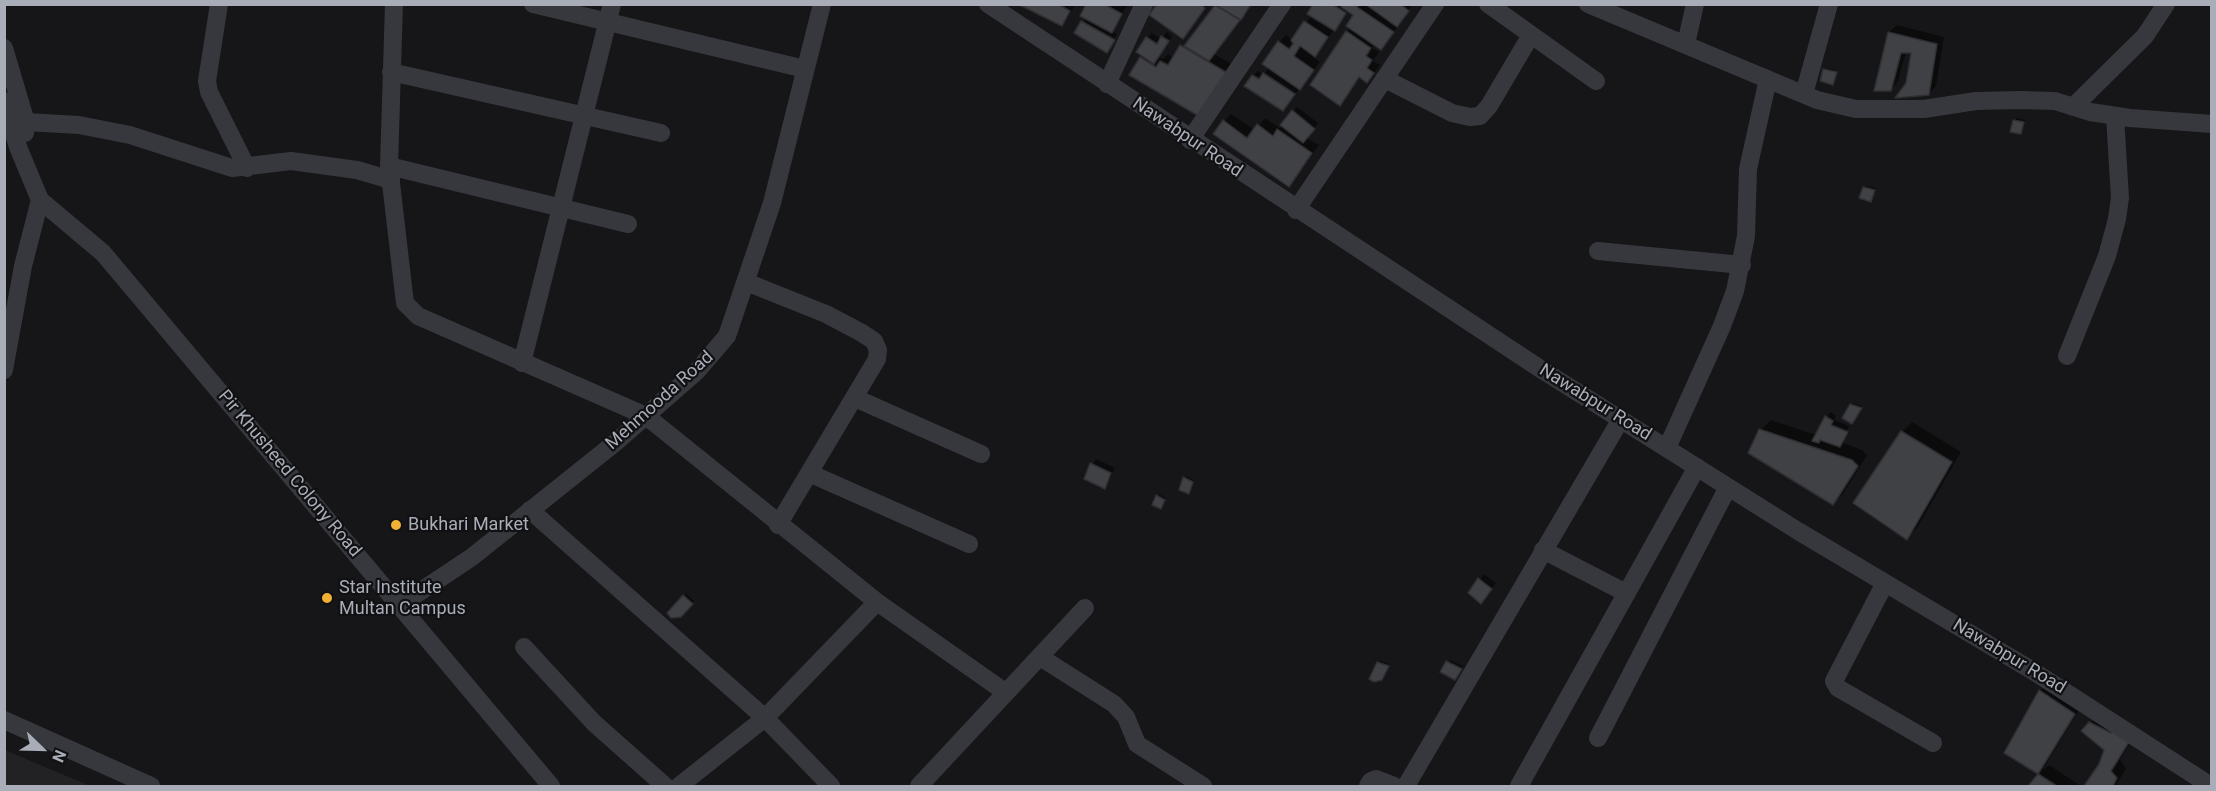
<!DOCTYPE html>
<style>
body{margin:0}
#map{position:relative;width:2216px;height:791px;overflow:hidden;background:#161618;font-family:Roboto,sans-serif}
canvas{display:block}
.frame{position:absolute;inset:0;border:6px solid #a8adb8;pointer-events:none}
.north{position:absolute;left:12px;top:719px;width:60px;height:60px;-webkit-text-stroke:4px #111113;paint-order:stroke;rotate:113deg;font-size:16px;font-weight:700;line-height:24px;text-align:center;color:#a8adb8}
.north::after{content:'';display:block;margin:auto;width:21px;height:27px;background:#a8adb8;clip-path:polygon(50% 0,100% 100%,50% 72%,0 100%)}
</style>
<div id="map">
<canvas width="2216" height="791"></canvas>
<div class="frame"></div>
<div class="north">N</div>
</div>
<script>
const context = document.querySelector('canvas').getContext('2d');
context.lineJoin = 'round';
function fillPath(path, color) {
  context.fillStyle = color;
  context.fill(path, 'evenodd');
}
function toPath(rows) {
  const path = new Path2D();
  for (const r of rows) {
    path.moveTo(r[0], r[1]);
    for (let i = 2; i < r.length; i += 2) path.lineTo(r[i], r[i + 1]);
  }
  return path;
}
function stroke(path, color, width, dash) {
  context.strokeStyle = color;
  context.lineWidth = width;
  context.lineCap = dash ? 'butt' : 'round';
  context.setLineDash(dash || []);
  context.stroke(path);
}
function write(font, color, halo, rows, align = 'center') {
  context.font = font + ' Roboto,sans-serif';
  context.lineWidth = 4.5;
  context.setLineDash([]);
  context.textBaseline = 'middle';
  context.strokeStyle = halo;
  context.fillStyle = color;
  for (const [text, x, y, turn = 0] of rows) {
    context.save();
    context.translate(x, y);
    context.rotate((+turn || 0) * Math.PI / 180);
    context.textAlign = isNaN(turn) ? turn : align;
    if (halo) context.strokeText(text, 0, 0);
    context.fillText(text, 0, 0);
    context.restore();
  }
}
fillPath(toPath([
 [5,750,90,786,5,786]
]), '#222225');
fillPath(toPath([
 [1022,4,1076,4,1062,25],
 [1087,4,1128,4,1111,31,1117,34,1107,51,1076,33,1087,17],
 [1159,4,1208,4,1183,37],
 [1216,4,1251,4,1214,54,1235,66,1209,109,1141,58,1147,38,1152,33,1161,39,1167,32,1172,36,1159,57,1163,59,1168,54,1174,58],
 [1314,4,1412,5,1386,44,1381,48,1375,44,1372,48,1379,52,1373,61,1380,65,1374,73,1367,81,1360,76,1339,104,1347,32,1351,28,1355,14,1349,10,1313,57,1320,62,1283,110,1253,76,1258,71,1263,75,1270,67,1279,42,1286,35,1293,40,1312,15],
 [1897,25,1944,37,1936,86,1929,93,1908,83,1913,52,1906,52,1898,81,1891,89,1889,32],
 [1826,68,1837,70,1832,83,1824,70],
 [1297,107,1318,123,1307,138,1319,145,1289,185,1224,121,1231,114,1255,130,1265,118,1280,128],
 [2017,118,2025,120,2021,132,2015,121],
 [1866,186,1876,188,1871,201,1864,188],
 [1853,403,1862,406,1854,420,1851,405],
 [1830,412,1836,416,1834,420,1849,426,1841,442,1862,450,1867,455,1843,494,1833,504,1761,430,1771,420,1816,435],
 [1912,422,1961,452,1917,528,1907,538,1902,432],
 [1096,459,1115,468,1105,488,1085,478],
 [1186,476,1194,480,1188,492,1184,478],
 [1159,494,1166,498,1161,507,1154,504],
 [1484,574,1496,583,1486,597,1470,593],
 [686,594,694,601,680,615,669,613],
 [1450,660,1463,666,1457,676,1442,672],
 [1380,661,1389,664,1383,677,1378,663],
 [2047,684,2081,707,2042,771,2049,765,2081,786,2030,786,2041,774,2006,752,2040,691],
 [2100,713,2137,732,2120,760,2126,768,2116,786,2085,786,2100,765,2106,749,2083,731]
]), '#0007');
const building = toPath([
 [1018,4,1058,4,1070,11,1062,26,1018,4],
 [1086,4,1104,4,1122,14,1112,33,1080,16,1086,4],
 [1157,4,1200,4,1205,8,1183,39,1149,15,1157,4],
 [1214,4,1251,4,1241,20,1214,4],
 [1313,4,1332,4,1346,13,1335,31,1307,14,1313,4],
 [1343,4,1359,4,1357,7,1394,32,1381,50,1346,26,1353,15,1341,7,1343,4],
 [1365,4,1400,4,1409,11,1397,27,1365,4],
 [1215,5,1240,20,1209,61,1184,46,1215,5],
 [1081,21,1115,40,1107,53,1074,33,1081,21],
 [1304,21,1328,37,1315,57,1300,46,1294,56,1314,70,1300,90,1262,64,1278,41,1289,49,1293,44,1291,40,1304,21],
 [1346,31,1371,48,1366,56,1372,60,1367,68,1374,73,1367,83,1359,77,1340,106,1310,85,1346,31],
 [1888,32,1937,44,1929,95,1895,98,1906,83,1911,53,1901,53,1891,91,1874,91,1888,32],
 [1161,36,1169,41,1154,64,1136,52,1146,37,1157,44,1161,36],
 [1180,45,1229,74,1202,118,1129,75,1140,57,1156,67,1160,61,1168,65,1180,45],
 [1823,69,1837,72,1833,85,1820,81,1823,69],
 [1263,73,1295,94,1283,111,1244,86,1252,75,1259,79,1263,73],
 [1292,110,1315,129,1303,143,1280,125,1292,110],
 [1223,120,1247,138,1257,124,1273,136,1277,129,1312,153,1289,187,1213,134,1223,120],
 [2013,120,2024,122,2021,134,2010,132,2013,120],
 [1863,187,1875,190,1871,202,1859,198,1863,187],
 [1850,404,1862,408,1852,424,1842,418,1850,404],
 [1825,416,1833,421,1831,425,1848,432,1840,447,1820,440,1819,443,1812,441,1825,416],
 [1759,429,1852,460,1858,466,1833,505,1748,453,1759,429],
 [1901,431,1952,462,1907,540,1853,503,1901,431],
 [1090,463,1111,473,1105,489,1084,479,1090,463],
 [1183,477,1193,482,1189,494,1179,490,1183,477],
 [1156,495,1165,500,1161,509,1152,505,1156,495],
 [1478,578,1492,589,1481,604,1468,593,1478,578],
 [683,595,693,604,681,617,671,618,667,613,683,595],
 [1446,661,1462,669,1455,680,1440,672,1446,661],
 [1377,662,1389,666,1382,680,1374,682,1369,679,1377,662],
 [2039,690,2075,714,2038,774,2004,753,2039,690],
 [2089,722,2111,733,2112,730,2129,742,2111,771,2117,778,2113,786,2084,786,2099,764,2104,750,2081,731,2089,722],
 [2038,774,2057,786,2028,786,2038,774]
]);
fillPath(building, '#404145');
stroke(building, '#303034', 1.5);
stroke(toPath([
 [219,4,207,81,209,92,247,168],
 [394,4,389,166,405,303,418,316,646,416,877,602,1005,692],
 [533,4,805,69],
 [988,4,1539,368,1798,531,2033,671,2211,786],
 [1488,4,1596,81],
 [1588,4,1817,100,1856,109,1924,109,1976,101,2021,100,2055,101,2090,112,2130,118,2212,124],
 [1686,44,1695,4],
 [4,48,26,122,25,133],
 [391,72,661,133],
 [1385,79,1452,113,1470,117,1480,116,1489,106,1531,35],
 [1107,84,1144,4],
 [1804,94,1829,4],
 [4,101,18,147,40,200,103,253,551,786],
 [2073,107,2145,36,2166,4],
 [26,122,79,125,130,135,232,168,291,161,357,170,391,180],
 [1190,140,1282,4],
 [389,166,628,224],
 [1296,210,1435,4],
 [1598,251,1742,265],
 [746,282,826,314,862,333,874,341,878,350,877,359,778,525],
 [2067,356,2107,256,2117,219,2120,198,2115,116],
 [522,363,612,4],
 [4,370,23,266,40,200],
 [855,398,981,454],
 [1667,448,1722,326,1735,291,1746,236,1748,169,1768,79],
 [809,473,969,544],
 [530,510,765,718,831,786],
 [1543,550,1626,593],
 [1885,583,1834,681,1838,688,1933,743],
 [400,605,472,557,616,442,697,371,727,336,772,203,822,4],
 [524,647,594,723,665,786],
 [1040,657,1114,704,1126,717,1137,744,1203,786],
 [4,720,151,786],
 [1598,738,1728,487],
 [679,786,765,718,877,602],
 [919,786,1085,608],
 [1368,786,1371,781,1376,779,1394,786],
 [1406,786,1621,419],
 [1519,786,1697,467]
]), '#37383d', 18);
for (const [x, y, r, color] of [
 [396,525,6,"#f2b134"],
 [327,598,6,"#f2b134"]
]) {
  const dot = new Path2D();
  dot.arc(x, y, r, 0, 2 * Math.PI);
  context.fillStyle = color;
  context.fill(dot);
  stroke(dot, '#111113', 2);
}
write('18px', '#a8adb8', '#111113', [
 ["Nawabpur Road",1187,138,34],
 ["Mehmooda Road",660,401,-42],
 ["Nawabpur Road",1595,403,32],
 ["Pir Khusheed Colony Road",289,474,50],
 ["Nawabpur Road",2009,657,31]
]);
write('18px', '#a8adb8', '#111113', [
 ["Bukhari Market",408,525],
 ["Star Institute",339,588],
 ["Multan Campus",339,609]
], 'left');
</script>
